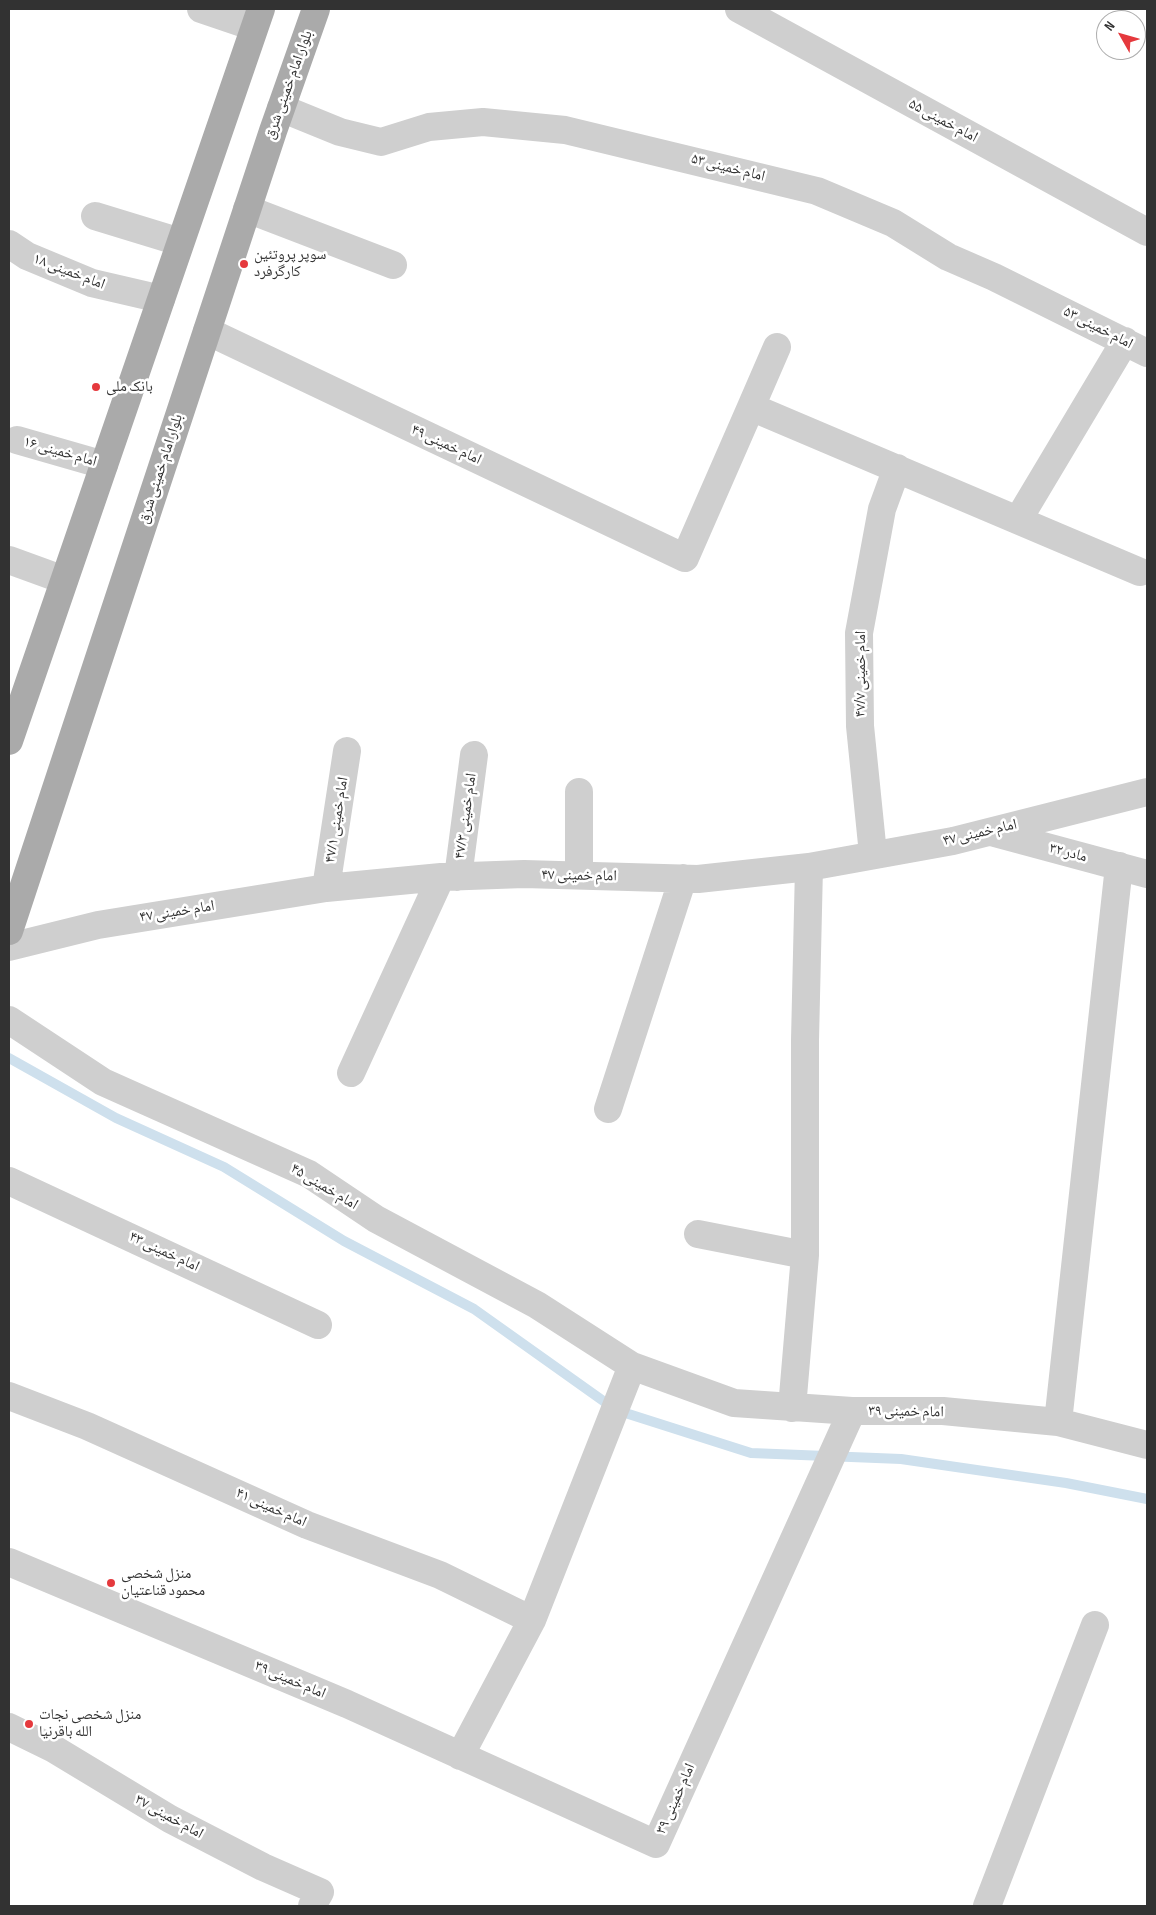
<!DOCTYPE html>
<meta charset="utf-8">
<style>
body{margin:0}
#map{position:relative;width:1156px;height:1915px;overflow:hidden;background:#fff;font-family:"Sofia Sans Condensed",sans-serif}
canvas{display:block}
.frame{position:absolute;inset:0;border:10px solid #323232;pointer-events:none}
.north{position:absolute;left:1096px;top:10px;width:50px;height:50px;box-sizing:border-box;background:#fff;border:1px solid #adadad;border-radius:50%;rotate:308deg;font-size:14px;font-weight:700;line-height:20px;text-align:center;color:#323232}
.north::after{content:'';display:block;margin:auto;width:18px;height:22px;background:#e5393d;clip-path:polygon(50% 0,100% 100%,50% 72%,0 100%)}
</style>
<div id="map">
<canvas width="1156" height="1915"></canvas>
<div class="frame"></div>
<div class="north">N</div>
</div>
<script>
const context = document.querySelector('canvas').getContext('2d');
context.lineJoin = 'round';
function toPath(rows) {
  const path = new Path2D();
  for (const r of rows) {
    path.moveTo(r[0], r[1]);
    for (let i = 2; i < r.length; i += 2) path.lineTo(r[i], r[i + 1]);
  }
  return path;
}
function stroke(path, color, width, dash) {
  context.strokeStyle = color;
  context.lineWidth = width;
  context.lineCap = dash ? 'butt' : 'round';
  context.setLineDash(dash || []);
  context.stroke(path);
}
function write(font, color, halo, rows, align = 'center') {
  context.font = font + ' "Sofia Sans Condensed","Noto Naskh Arabic",sans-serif';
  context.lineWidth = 5;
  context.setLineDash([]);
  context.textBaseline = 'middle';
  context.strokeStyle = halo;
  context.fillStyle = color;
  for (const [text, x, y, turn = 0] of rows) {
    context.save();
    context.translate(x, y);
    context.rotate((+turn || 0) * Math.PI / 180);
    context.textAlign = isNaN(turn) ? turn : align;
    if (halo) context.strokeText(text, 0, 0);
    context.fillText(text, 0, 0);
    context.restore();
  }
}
stroke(toPath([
 [9,1058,116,1118,224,1167,344,1241,474,1309,616,1410,751,1453,901,1459,1066,1483,1147,1499]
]), '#cee0ed', 10);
stroke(toPath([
 [201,9,254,27],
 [739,9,1147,232],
 [281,108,340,132,381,142,429,127,483,122,565,130,817,191,893,223,948,257,994,277,1147,353],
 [247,209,393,265],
 [95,216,180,242],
 [9,244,27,256,92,283,161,299],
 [207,331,685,558,751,407,1140,572],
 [751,407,777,347],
 [17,440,104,465],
 [1018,520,1125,341],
 [9,560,64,580],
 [991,832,1147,874],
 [873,854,860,726,859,633,882,509,897,468],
 [579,875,579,792],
 [458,877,474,755],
 [326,888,347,751],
 [9,947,98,925,326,888,441,877,524,874,698,879,809,867,953,841,1147,792],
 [9,1020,103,1082,309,1174,376,1219,537,1305,632,1366],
 [351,1073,441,877],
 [608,1109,683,878],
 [9,1181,318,1325],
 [698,1234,805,1255],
 [9,1396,87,1426,307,1525,440,1575,532,1620],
 [792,1408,805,1255,805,1040,809,867],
 [1058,1422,1119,866],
 [9,1562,347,1704,656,1844,852,1411,943,1411,1058,1422,1147,1445],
 [9,1727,54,1749,170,1819,263,1867,320,1892,312,1906],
 [460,1756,532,1620,632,1366,734,1403,852,1411],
 [987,1906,1095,1625]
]), '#cfcfcf', 28);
stroke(toPath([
 [9,741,261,9],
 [9,931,273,131,316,9]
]), '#aaa', 28);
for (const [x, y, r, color] of [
 [244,264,5,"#e5393d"],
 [96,387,5,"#e5393d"],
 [111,1583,5,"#e5393d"],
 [29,1724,5,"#e5393d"]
]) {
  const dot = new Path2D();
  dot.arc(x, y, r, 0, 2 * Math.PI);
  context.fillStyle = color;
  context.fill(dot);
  stroke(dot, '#fff', 2);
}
write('15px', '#323232', '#fff', [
 ["بلوار امام خمینی شرق",289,85,-70],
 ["امام خمینی ۵۵",943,121,28],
 ["امام خمینی ۵۳",728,168,14],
 ["امام خمینی ۱۸",69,272,21],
 ["امام خمینی ۵۳",1098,328,27],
 ["امام خمینی ۴۹",446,445,25],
 ["امام خمینی ۱۶",60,452,16],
 ["بلوار امام خمینی شرق",161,469,-72],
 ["امام خمینی ۴۷/۷",861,674,-90],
 ["امام خمینی ۴۷/۳",466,816,-82],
 ["امام خمینی ۴۷/۱",337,820,-81],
 ["امام خمینی ۴۷",980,833,-13],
 ["مادر ۳۲",1068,853,15],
 ["امام خمینی ۴۷",579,876,1],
 ["امام خمینی ۴۷",177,912,-9],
 ["امام خمینی ۴۵",324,1187,31],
 ["امام خمینی ۴۳",164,1252,25],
 ["امام خمینی ۳۹",906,1412,1],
 ["امام خمینی ۴۱",271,1508,24],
 ["امام خمینی ۳۹",290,1680,23],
 ["امام خمینی ۳۹",676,1799,-66],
 ["امام خمینی ۳۷",169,1817,29]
]);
write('15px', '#323232', '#fff', [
 ["سوپر پروتئین",254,255],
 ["کارگرفرد",254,272],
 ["بانک ملی",106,387],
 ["منزل شخصی",121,1574],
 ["محمود قناعتیان",121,1591],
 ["منزل شخصی نجات",39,1715],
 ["الله باقرنیا",39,1732]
], 'left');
</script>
